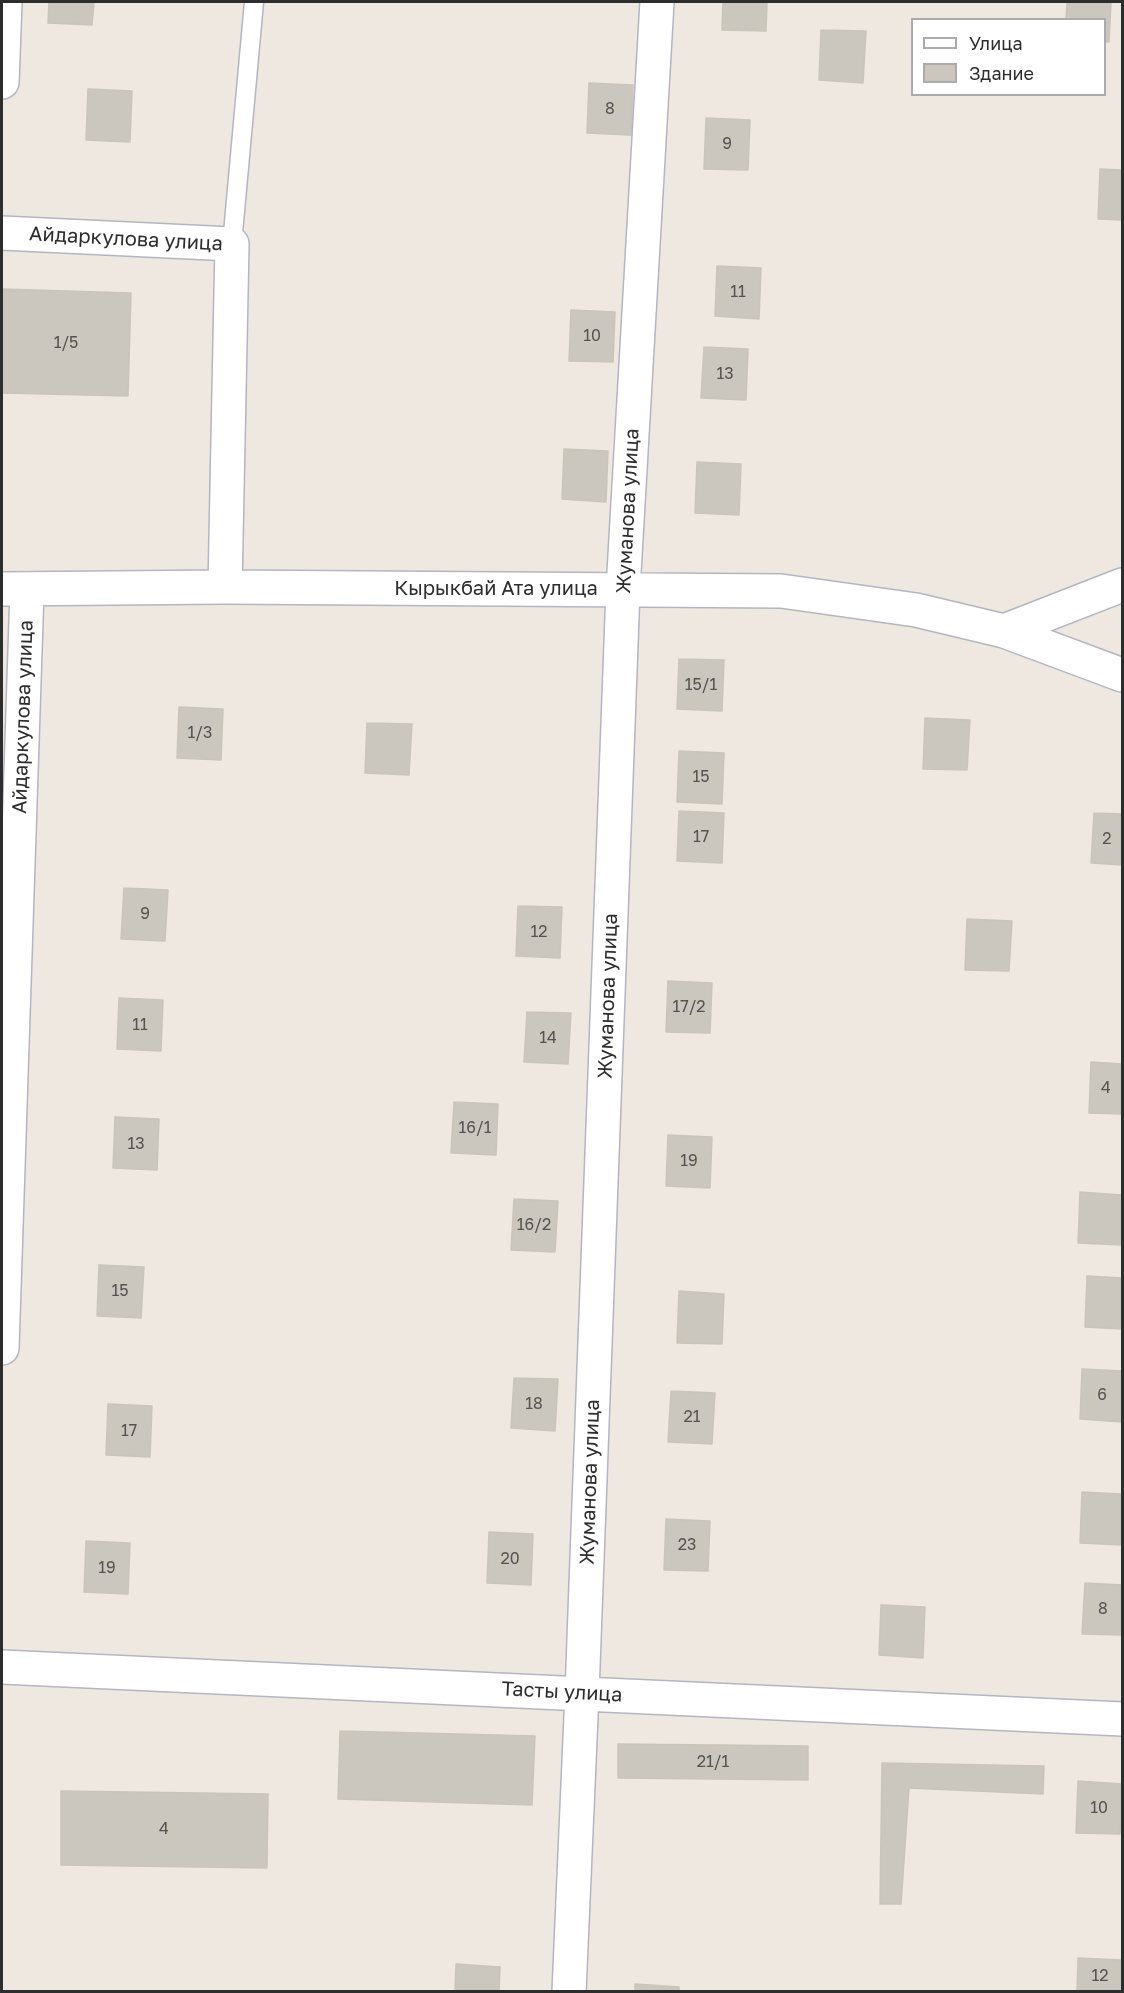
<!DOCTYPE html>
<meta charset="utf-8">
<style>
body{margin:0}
#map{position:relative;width:1124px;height:1993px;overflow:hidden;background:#efe8e0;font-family:"Golos Text",sans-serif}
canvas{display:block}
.frame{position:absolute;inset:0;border:3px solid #2d2d2d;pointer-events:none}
.legend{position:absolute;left:911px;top:18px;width:195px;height:78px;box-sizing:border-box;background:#fff;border:2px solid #ababab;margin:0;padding:8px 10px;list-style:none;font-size:18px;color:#2d2d2d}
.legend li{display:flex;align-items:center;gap:12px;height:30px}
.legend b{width:30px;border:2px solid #ababab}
</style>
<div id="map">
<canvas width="1124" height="1993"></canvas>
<div class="frame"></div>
<ul class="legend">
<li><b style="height:8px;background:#fff"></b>Улица</li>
<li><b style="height:16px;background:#cbc6be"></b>Здание</li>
</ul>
</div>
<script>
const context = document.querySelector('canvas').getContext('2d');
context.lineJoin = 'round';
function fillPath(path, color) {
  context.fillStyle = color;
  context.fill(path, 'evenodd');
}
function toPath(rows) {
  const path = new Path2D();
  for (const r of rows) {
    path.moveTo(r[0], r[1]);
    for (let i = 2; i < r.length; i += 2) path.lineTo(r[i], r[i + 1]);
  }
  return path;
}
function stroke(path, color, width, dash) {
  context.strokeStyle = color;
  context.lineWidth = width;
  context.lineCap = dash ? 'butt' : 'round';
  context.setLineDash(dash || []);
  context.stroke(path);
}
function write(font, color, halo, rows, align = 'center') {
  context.font = font + ' "Golos Text",sans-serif';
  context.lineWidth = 4.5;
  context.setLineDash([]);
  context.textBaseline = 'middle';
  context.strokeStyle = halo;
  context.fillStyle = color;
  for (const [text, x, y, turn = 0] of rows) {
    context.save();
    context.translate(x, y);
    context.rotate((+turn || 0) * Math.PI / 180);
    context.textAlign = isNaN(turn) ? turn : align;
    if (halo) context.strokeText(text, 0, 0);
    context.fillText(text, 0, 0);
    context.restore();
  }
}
const building = toPath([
 [49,2,94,2,92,25,48,23,49,2],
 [723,2,767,2,766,31,722,30,723,2],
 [1067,2,1111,2,1109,42,1104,42,1104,20,1066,20,1067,2],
 [821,30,866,31,863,83,819,80,821,30],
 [589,83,633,85,631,135,587,133,589,83],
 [88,89,132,91,130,142,86,140,88,89],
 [706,118,750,120,748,170,704,169,706,118],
 [1100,169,1122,170,1122,220,1098,219,1100,169],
 [717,266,761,268,759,319,715,316,717,266],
 [2,289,131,293,128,396,2,393,2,289],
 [571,310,615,312,613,362,569,361,571,310],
 [704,347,748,349,746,400,701,398,704,347],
 [564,449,608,451,606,502,562,499,564,449],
 [697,462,741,464,739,515,695,513,697,462],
 [679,659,724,660,722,711,677,709,679,659],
 [179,707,223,709,221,760,177,758,179,707],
 [925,718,970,720,967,770,923,769,925,718],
 [367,723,412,724,409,775,365,773,367,723],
 [679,751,724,753,722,804,677,802,679,751],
 [679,811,724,813,722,863,677,861,679,811],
 [1094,813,1122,814,1122,865,1091,863,1094,813],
 [124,888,168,890,165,941,121,939,124,888],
 [518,906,562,907,560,958,516,956,518,906],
 [967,919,1012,921,1009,971,965,970,967,919],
 [668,981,712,983,710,1033,666,1032,668,981],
 [119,998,163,1000,161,1051,117,1049,119,998],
 [527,1012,571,1013,568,1064,524,1062,527,1012],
 [1091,1062,1122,1064,1122,1114,1089,1113,1091,1062],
 [454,1102,498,1104,496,1155,451,1153,454,1102],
 [115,1117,159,1119,157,1170,113,1168,115,1117],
 [668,1135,712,1137,710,1188,666,1186,668,1135],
 [1080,1192,1122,1195,1122,1245,1078,1243,1080,1192],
 [514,1199,558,1201,555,1252,511,1250,514,1199],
 [99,1265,144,1267,141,1318,97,1316,99,1265],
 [1087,1276,1122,1278,1122,1329,1085,1327,1087,1276],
 [679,1291,724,1294,722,1344,677,1343,679,1291],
 [1082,1369,1122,1371,1122,1422,1080,1419,1082,1369],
 [514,1378,558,1379,555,1431,511,1428,514,1378],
 [671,1391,715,1393,712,1444,668,1442,671,1391],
 [108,1404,152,1406,150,1457,106,1455,108,1404],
 [1082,1492,1122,1494,1122,1545,1080,1543,1082,1492],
 [666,1519,710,1521,708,1571,664,1570,666,1519],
 [489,1532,533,1534,531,1585,487,1583,489,1532],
 [86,1541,130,1543,128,1594,84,1592,86,1541],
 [1085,1583,1122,1585,1122,1635,1082,1634,1085,1583],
 [881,1605,925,1607,923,1658,879,1655,881,1605],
 [340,1731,535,1736,532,1805,338,1799,340,1731],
 [618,1744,808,1746,808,1780,618,1778,618,1744],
 [882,1763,1044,1766,1043,1794,909,1788,901,1904,880,1904,882,1763],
 [1078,1781,1122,1784,1120,1834,1076,1833,1078,1781],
 [61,1791,268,1794,267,1868,61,1865,61,1791],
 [1078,1958,1122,1960,1121,1992,1077,1992,1078,1958],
 [456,1964,500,1967,499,1992,455,1992,456,1964],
 [635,1984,679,1987,679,1992,635,1992,635,1984]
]);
fillPath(building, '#cbc6be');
stroke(building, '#cbc4b9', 1.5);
const service = toPath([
 [232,244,254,2]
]);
const minor = toPath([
 [2,82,5,2],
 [2,233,232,244,225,587],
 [2,589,225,587,781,591,916,610,1004,631,1122,675],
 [1004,631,1122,585],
 [2,1348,27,590],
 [2,1667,1122,1719],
 [569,1992,582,1693,623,590,657,2]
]);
stroke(service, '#b3b6c1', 21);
stroke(minor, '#b3b6c1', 36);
stroke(service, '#fff', 18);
stroke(minor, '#fff', 33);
write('16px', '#545351', null, [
 ["8",610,109],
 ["9",727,144],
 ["11",738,292],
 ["10",592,336],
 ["1/5",66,343],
 ["13",725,374],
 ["15/1",701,685],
 ["1/3",200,733],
 ["15",701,777],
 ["17",701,837],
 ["2",1107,839],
 ["9",145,914],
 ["12",539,932],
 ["17/2",689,1007],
 ["11",140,1025],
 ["14",548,1038],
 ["4",1106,1088],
 ["16/1",475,1128],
 ["13",136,1144],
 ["19",689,1161],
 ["16/2",534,1225],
 ["15",120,1291],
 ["6",1102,1395],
 ["18",534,1404],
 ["21",692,1417],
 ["17",129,1431],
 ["23",687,1545],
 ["20",510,1559],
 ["19",107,1568],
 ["8",1103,1609],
 ["21/1",713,1762],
 ["10",1099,1808],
 ["4",164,1829],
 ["12",1100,1976]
]);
write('20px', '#2d2d2d', '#fff', [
 ["Айдаркулова улица",126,239,3],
 ["Жуманова улица",628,511,-87],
 ["Кырыкбай Ата улица",496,589],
 ["Айдаркулова улица",23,717,-88],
 ["Жуманова улица",608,996,-88],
 ["Жуманова улица",590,1482,-88],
 ["Тасты улица",562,1692,3]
]);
</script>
